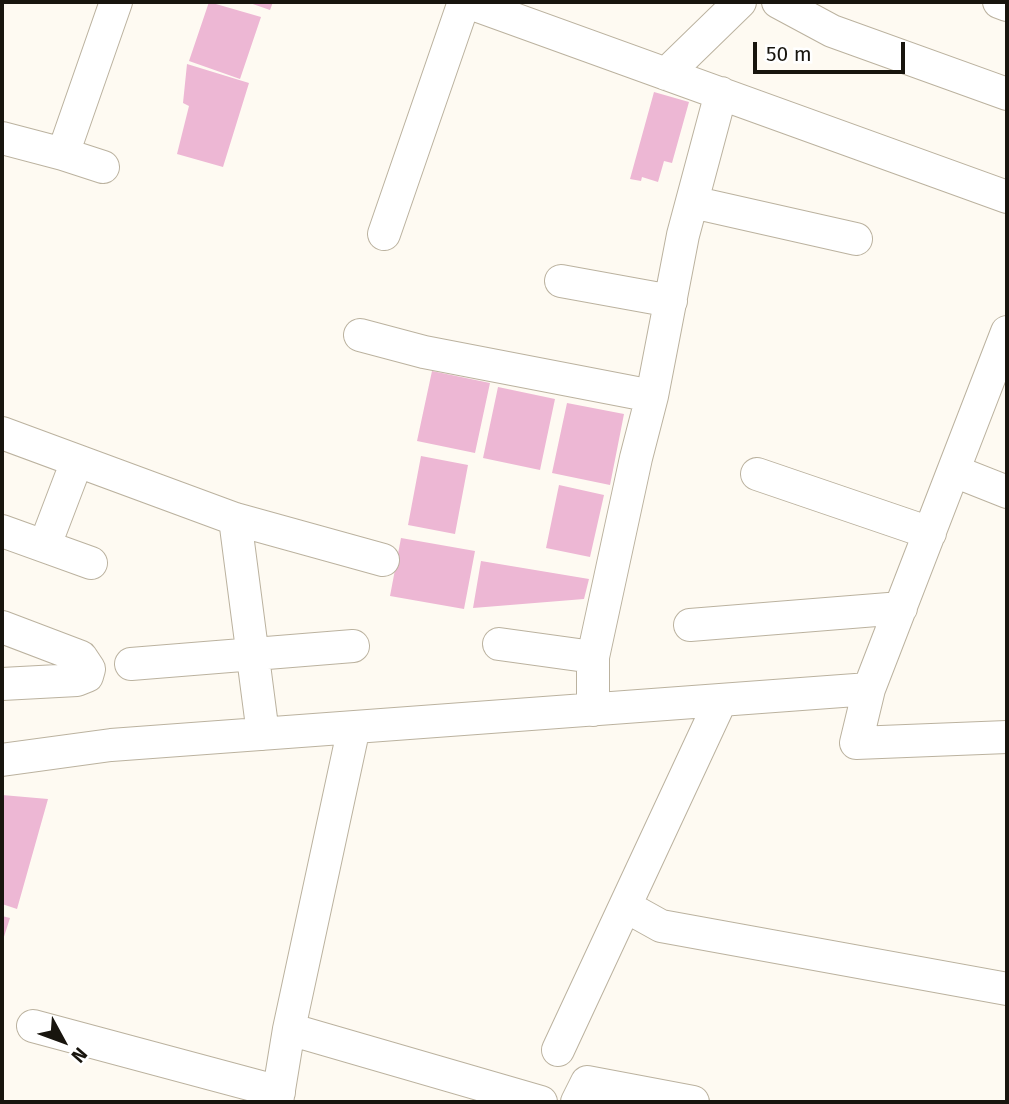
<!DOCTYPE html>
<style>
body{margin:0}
#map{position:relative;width:1009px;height:1104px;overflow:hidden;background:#fefaf2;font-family:"Fira Sans",sans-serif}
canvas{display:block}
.frame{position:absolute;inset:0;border:4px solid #18150e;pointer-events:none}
.north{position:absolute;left:28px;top:1006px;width:70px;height:70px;-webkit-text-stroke:5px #fff;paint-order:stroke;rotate:131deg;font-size:19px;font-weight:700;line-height:28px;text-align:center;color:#18150e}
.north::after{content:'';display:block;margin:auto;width:24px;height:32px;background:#18150e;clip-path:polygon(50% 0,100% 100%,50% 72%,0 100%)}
.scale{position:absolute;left:753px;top:42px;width:152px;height:32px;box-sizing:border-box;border:4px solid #18150e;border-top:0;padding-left:9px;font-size:21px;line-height:24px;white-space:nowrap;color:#18150e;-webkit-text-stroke:5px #fff;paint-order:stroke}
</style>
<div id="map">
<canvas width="1009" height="1104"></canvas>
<div class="frame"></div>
<div class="north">N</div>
<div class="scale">50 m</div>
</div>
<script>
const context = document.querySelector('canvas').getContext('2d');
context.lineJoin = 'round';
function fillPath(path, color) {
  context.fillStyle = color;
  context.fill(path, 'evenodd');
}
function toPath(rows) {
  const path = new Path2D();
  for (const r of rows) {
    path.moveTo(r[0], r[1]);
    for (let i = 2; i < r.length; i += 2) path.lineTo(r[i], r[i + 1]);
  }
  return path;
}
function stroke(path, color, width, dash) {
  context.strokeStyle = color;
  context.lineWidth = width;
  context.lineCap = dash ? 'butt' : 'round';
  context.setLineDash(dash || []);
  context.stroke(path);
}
fillPath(toPath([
 [209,2,261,17,240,79,189,61],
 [247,2,273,2,270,10],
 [187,64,249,83,223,167,177,154,189,106,183,103],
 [654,92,689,102,672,163,664,161,658,182,642,177,641,181,630,179],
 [432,371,490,383,475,453,417,441],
 [498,387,555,399,540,470,483,458],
 [567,403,624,414,610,485,552,473],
 [421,456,468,465,455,534,408,525],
 [559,485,604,495,590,557,546,548],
 [401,538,475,551,464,609,390,596],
 [481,561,589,579,584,599,473,608],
 [2,795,48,799,17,909,2,904],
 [2,916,10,918,2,943]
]), '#edb7d4');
const minor = toPath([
 [467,2,1007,197],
 [778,2,832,31,1007,94],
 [999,2,1007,5],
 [666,74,740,2],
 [2,138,63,154,116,2],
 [63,154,103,167],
 [692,202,856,239],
 [384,234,464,2],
 [561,281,671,301],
 [360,335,424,352,652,396],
 [2,433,235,519,383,560],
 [954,471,1007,492],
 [757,474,930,533],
 [235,519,263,734],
 [2,531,91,563],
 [45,545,77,461],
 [690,625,901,608],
 [2,627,81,657,89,669,87,676,77,680,2,684],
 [499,644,593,657],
 [131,664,353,646],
 [869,689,856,743,1007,737],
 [593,710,593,657,636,458,652,396,683,235,721,93],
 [2,760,111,745,869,689,1007,332],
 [625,906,661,926,1007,989],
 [33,1026,279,1092],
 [289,1029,541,1102],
 [558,1050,721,700],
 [277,1102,289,1029,354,727],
 [577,1102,587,1082,693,1102]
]);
stroke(minor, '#bbb29f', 34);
stroke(minor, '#fff', 32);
</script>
